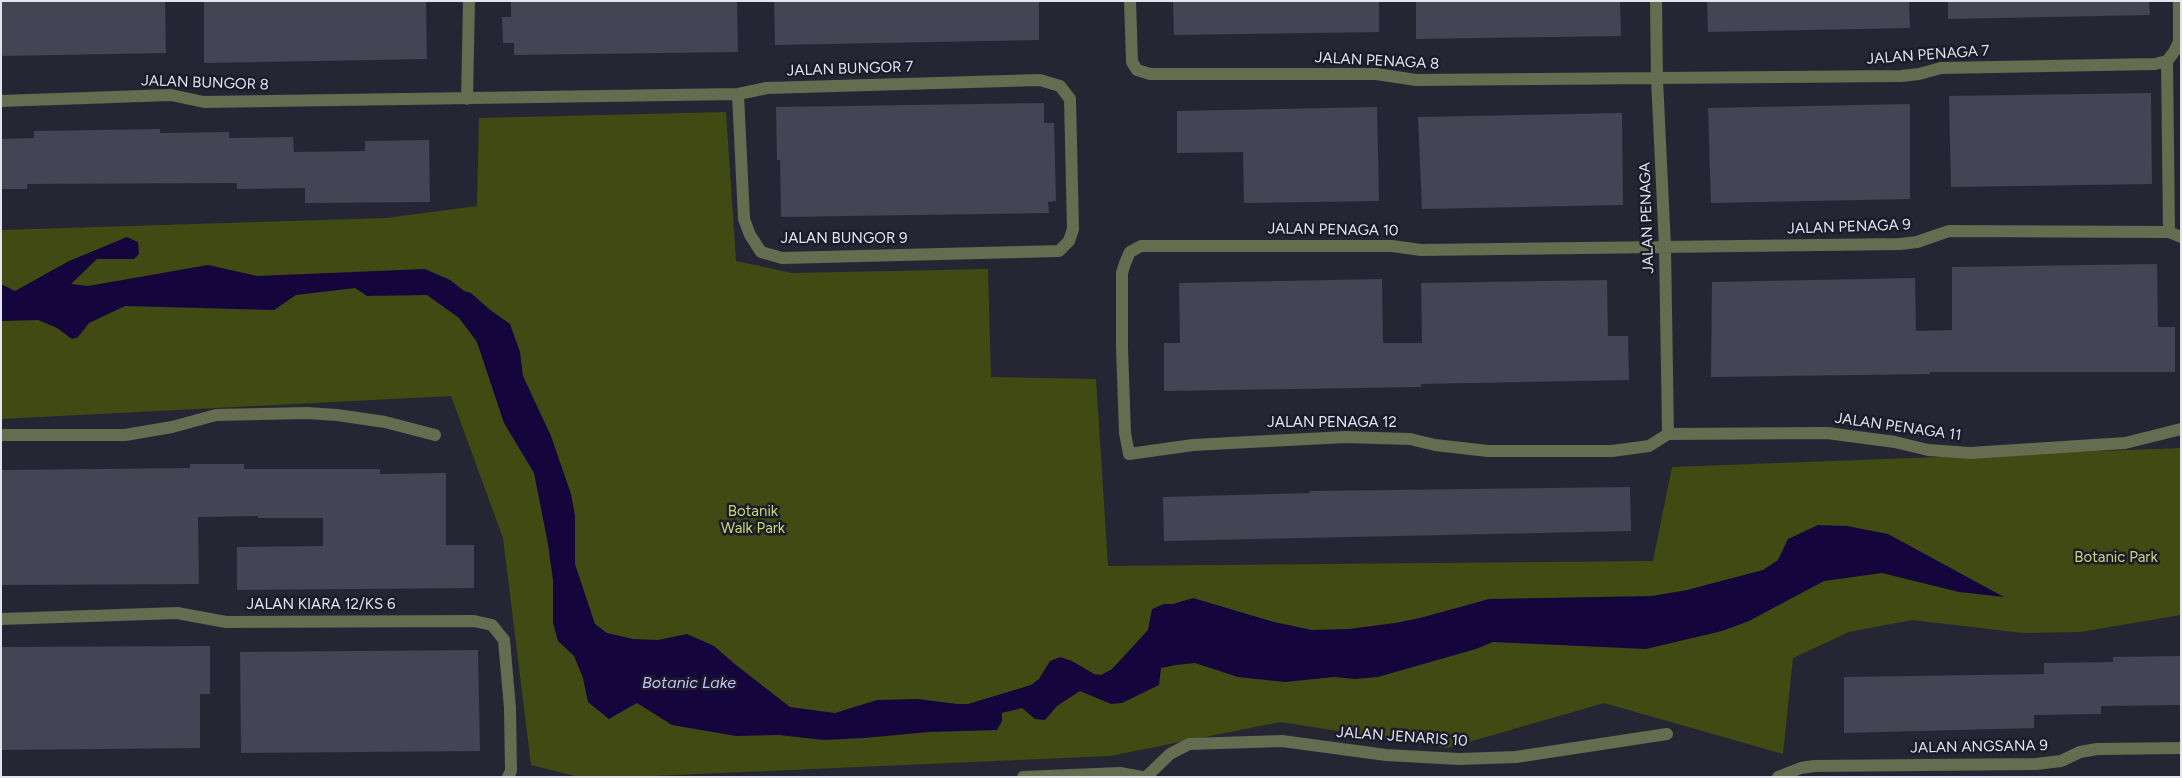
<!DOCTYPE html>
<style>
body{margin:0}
#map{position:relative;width:2182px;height:778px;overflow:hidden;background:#252534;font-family:Figtree,sans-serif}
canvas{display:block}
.frame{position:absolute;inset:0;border:2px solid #e4e4ef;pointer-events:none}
</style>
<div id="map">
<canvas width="2182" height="778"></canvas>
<div class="frame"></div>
</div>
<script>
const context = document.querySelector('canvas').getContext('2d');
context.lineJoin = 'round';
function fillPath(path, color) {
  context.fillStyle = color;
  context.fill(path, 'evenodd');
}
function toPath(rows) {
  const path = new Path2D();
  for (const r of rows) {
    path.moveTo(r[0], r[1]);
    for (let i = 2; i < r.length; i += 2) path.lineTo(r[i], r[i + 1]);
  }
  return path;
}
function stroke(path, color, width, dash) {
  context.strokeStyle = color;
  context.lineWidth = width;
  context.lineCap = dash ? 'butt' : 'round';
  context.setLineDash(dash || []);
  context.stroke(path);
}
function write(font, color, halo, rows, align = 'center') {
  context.font = font + ' Figtree,sans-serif';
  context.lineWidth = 5;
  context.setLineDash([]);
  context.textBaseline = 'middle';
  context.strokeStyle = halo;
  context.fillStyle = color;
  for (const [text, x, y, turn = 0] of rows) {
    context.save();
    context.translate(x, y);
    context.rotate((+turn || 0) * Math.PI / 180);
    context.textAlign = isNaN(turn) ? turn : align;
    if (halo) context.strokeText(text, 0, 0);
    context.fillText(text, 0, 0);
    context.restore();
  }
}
fillPath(toPath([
 [726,112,736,261,792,273,988,269,991,377,1096,379,1108,566,1653,561,1672,467,2181,448,2181,615,2080,632,2023,633,1912,620,1849,632,1793,658,1783,754,1604,703,1448,748,1280,722,1110,756,630,777,579,777,531,765,503,538,451,396,1,419,1,230,386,218,477,206,479,118]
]), '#424a13');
fillPath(toPath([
 [127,237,138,242,139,254,134,259,97,259,71,284,88,286,208,265,257,276,425,269,450,280,464,291,471,293,489,309,510,324,520,352,523,376,551,436,571,494,575,515,575,564,595,624,607,633,633,639,658,640,687,634,714,646,736,665,790,707,835,713,877,700,918,699,957,704,968,704,1031,685,1039,679,1050,661,1060,657,1072,661,1094,674,1101,675,1112,669,1148,630,1152,609,1164,604,1173,604,1193,598,1274,622,1312,630,1349,629,1395,623,1420,618,1489,599,1652,596,1687,590,1763,570,1778,560,1788,539,1818,525,1847,526,1888,534,2004,597,1959,592,1882,573,1824,581,1749,621,1722,631,1646,649,1493,642,1476,649,1378,677,1355,679,1334,677,1285,682,1238,677,1195,663,1176,665,1161,668,1159,685,1122,703,1111,704,1080,691,1057,706,1045,720,1035,719,1022,708,1002,713,1002,721,997,730,929,732,864,738,824,740,779,735,736,736,672,725,637,703,609,719,588,702,583,678,574,656,558,641,553,623,553,581,548,544,534,473,504,423,477,342,459,318,427,295,367,296,355,288,296,295,274,310,125,306,89,323,78,337,72,339,57,328,38,320,1,321,1,284,15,291,69,261]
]), '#15053d');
fillPath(toPath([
 [1,1,165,1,166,53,1,56],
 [204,1,426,1,427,59,204,63],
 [511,1,737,1,738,52,514,55,514,43,503,43,502,17,511,17],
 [774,1,1039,1,1039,40,775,45],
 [1173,1,1379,1,1379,32,1174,35],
 [1416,1,1620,1,1621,36,1416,39],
 [1707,1,1909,1,1910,28,1708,32],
 [1948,1,2149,1,2150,15,1948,19],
 [2151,93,2152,184,1951,187,1949,96],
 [1044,103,1044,123,1054,123,1056,201,1048,202,1049,213,781,217,780,160,777,160,776,107],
 [1910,104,1910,199,1711,203,1708,108],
 [1377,107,1379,201,1244,203,1243,152,1177,153,1177,111],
 [1622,113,1623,205,1422,209,1418,117],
 [160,129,160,133,229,132,229,138,293,137,294,152,365,151,365,141,429,140,430,202,305,203,305,188,237,189,237,183,27,184,27,189,1,189,1,139,34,138,34,131],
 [2157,264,2158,327,2175,327,2175,372,1930,372,1930,374,1711,377,1712,282,1915,278,1916,331,1952,330,1952,267],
 [1382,279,1383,343,1422,343,1421,283,1607,280,1608,336,1628,336,1629,380,1421,384,1421,387,1164,391,1164,343,1180,343,1179,283],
 [190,464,244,464,244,469,380,469,380,474,446,473,446,545,474,545,474,588,237,590,237,547,323,546,323,518,258,518,258,516,198,517,199,584,1,585,1,470,190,468],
 [1630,487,1631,531,1164,541,1163,497,1310,493,1310,491],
 [210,646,210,694,200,694,200,748,1,750,1,647],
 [478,650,480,751,241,753,240,652],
 [2181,656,2181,705,2101,706,2101,714,2034,715,2034,728,1844,733,1844,677,2044,674,2044,663,2113,662,2113,657]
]), '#454455');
stroke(toPath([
 [1130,1,1132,62,1137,70,1150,74,1376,74,1416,80,1901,76,1919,74,1941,68,2155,64,2167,61,2174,52,2179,42,2179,1],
 [1656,1,1657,79,1665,247,1668,434],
 [2167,61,2169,232],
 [467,99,469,1],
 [1,101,171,95,204,102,738,94,767,88,1040,80,1060,86,1070,99,1073,229,1069,241,1059,251,782,258,761,252,750,235,744,219,738,94],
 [1668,434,1649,446,1612,451,1488,451,1435,445,1410,439,1345,437,1193,445,1129,454,1125,433,1122,348,1122,273,1125,263,1130,252,1141,246,1392,246,1421,250,1900,244,1917,242,1949,231,2169,232,2181,237],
 [1668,434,1827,433,1895,442,1928,450,1970,453,2125,443,2181,429],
 [1,435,125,435,172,427,216,415,307,413,337,415,385,422,435,435],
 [1,619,177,613,226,622,474,621,492,625,504,640,510,708,511,771,508,777],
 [1023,777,1120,773,1142,777],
 [1146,777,1170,754,1189,744,1282,741,1386,755,1459,759,1516,757,1667,734],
 [1778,777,1801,768,1814,766,2036,764,2061,761,2080,752,2097,749,2181,748]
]), '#666c4f', 12);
write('15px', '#e4e4ef', '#1c1b2a', [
 ["JALAN PENAGA 7",1928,55,-4],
 ["JALAN PENAGA 8",1377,61,3],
 ["JALAN BUNGOR 7",850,69,-2],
 ["JALAN BUNGOR 8",205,83,2],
 ["JALAN PENAGA",1647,218,-92],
 ["JALAN PENAGA 9",1849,227,-2],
 ["JALAN PENAGA 10",1333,230,1],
 ["JALAN BUNGOR 9",844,239],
 ["JALAN PENAGA 12",1332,423],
 ["JALAN PENAGA 11",1898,427,8],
 ["JALAN KIARA 12/KS 6",321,605],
 ["JALAN JENARIS 10",1402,737,4],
 ["JALAN ANGSANA 9",1979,747,-1]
]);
write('15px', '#c6d772', '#1c1b2a', [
 ["Botanik",753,512],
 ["Walk Park",753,529],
 ["Botanic Park",2116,558]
]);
write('italic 16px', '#c5c2f9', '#1c1b2a', [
 ["Botanic Lake",689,683]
]);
</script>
